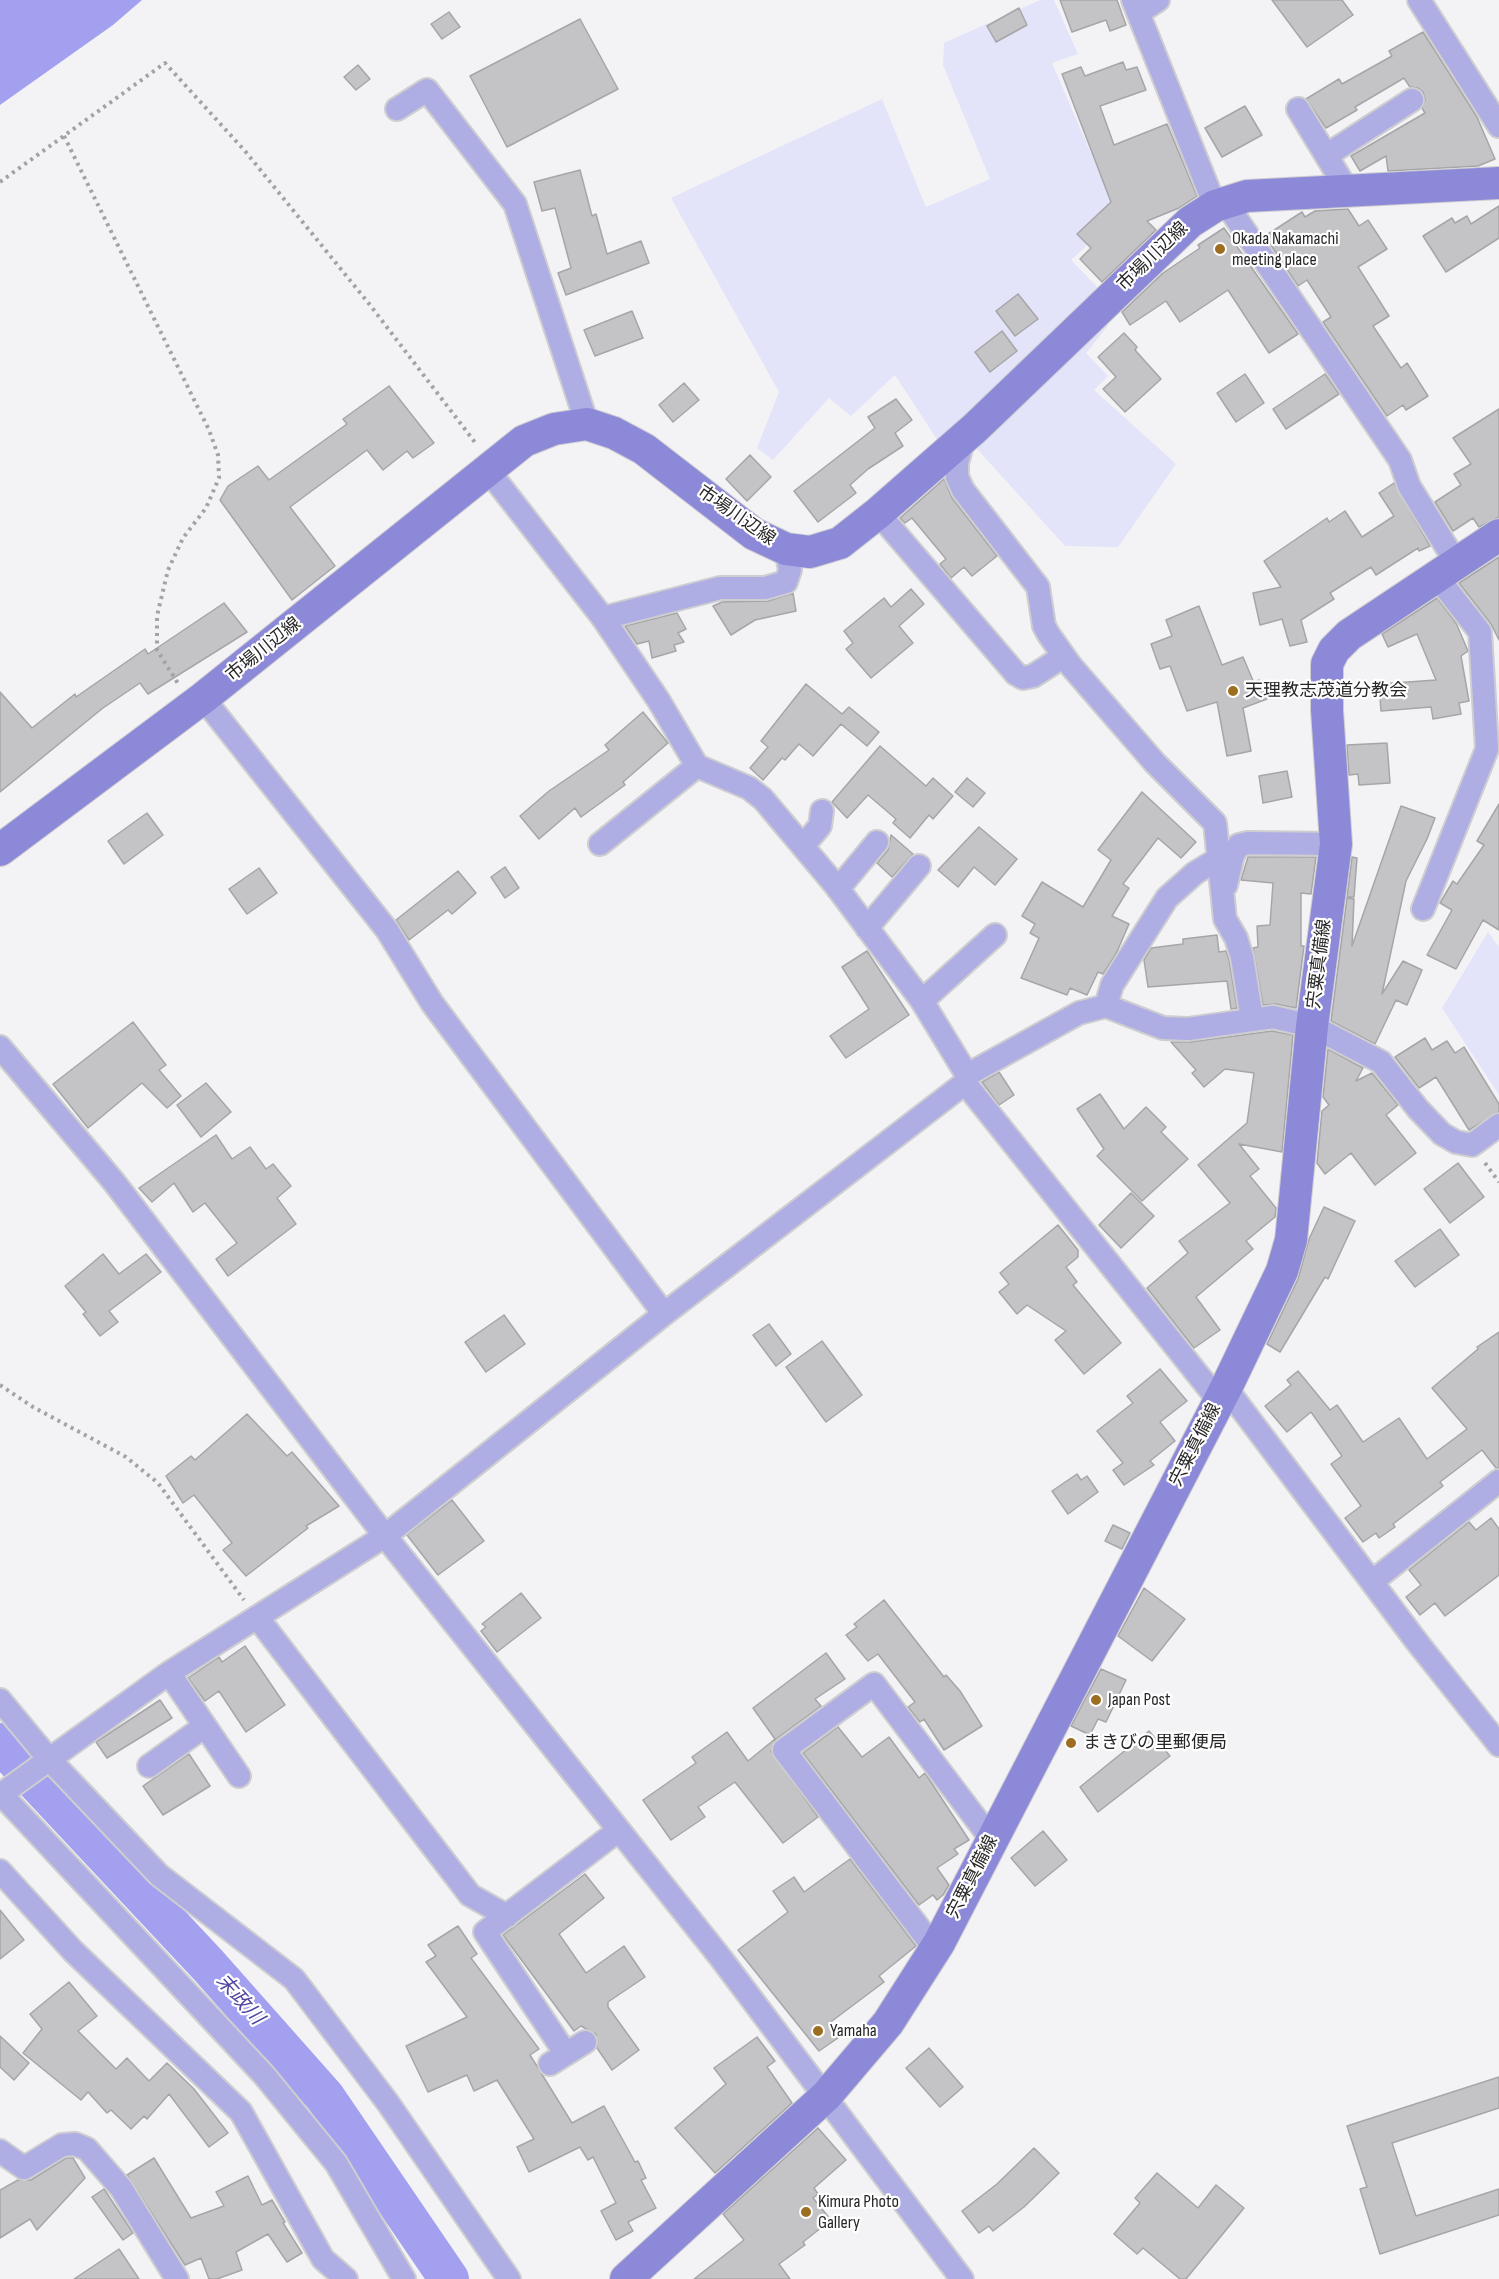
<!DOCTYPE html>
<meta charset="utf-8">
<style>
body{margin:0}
canvas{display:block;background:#f3f3f6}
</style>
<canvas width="1499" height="2279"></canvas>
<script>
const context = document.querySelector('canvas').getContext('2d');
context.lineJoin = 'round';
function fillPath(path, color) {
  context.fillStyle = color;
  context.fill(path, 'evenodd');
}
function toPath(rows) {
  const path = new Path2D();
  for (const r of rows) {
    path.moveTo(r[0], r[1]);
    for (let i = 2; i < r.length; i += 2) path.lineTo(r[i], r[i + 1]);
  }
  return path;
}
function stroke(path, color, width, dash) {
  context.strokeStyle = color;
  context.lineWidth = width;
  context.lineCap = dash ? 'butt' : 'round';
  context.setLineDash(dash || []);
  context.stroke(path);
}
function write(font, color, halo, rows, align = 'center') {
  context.font = font + ' "Sofia Sans Condensed","Noto Sans JP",sans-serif';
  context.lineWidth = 4.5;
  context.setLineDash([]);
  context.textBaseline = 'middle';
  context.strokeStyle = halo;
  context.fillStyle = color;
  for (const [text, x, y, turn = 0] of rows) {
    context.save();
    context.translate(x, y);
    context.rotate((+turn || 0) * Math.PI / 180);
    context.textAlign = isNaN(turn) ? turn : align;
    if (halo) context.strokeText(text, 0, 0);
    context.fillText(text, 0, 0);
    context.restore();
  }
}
fillPath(toPath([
 [1040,0,1054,0,1078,54,1052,63,1102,179,1127,208,1071,260,1102,292,1108,326,1086,353,1108,376,1094,390,1176,464,1118,547,1065,546,959,429,940,444,895,375,851,416,829,398,773,460,757,448,779,392,671,198,882,99,926,207,990,179,943,65,944,43],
 [1488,932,1499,947,1499,1095,1442,1008]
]), '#e3e3fa');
fillPath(toPath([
 [0,0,142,0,113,25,0,105]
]), '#a3a1ef');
stroke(toPath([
 [0,1743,208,1965,325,2097,449,2279]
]), '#a3a1ef', 40);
const building = toPath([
 [1060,0,1117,0,1126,25,1110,31,1106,20,1072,32,1060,0],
 [1272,0,1342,0,1353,15,1307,47,1272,0],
 [1019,8,1027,25,996,42,987,26,1019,8],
 [449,12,460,27,442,39,431,24,449,12],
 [580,19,618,89,507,147,470,76,580,19],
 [1423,32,1477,117,1495,159,1478,166,1388,171,1386,156,1360,171,1351,156,1425,113,1422,108,1425,100,1423,92,1418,88,1410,87,1404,78,1355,107,1357,110,1326,128,1306,99,1339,79,1342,84,1392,56,1389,51,1423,32],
 [1123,62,1126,70,1137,67,1146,90,1100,106,1114,145,1167,124,1197,196,1179,208,1147,221,1156,230,1102,282,1080,259,1091,248,1077,234,1111,202,1062,74,1081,67,1085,76,1123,62],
 [358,65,370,79,356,90,344,77,358,65],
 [1245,106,1262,135,1222,157,1205,128,1245,106],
 [580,170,592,216,596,214,607,254,641,241,649,263,566,295,558,273,571,268,555,208,542,211,534,182,580,170],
 [1499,206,1499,238,1446,272,1423,236,1452,218,1455,223,1467,216,1471,224,1499,206],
 [1348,209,1359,226,1368,220,1387,249,1358,267,1389,316,1373,326,1401,368,1407,363,1428,396,1406,410,1403,405,1387,416,1323,322,1331,317,1307,280,1298,286,1265,236,1302,212,1305,217,1315,211,1348,209],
 [1224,228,1298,334,1269,353,1228,290,1180,322,1166,301,1130,325,1122,312,1163,273,1200,248,1198,245,1224,228],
 [1018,294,1038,319,1015,336,996,311,1018,294],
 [632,311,643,338,595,356,584,330,632,311],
 [1002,331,1017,351,990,372,975,352,1002,331],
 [1124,333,1137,347,1135,350,1161,379,1125,412,1103,389,1116,377,1098,357,1124,333],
 [1245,374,1264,403,1236,422,1217,393,1245,374],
 [1325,374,1339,394,1286,429,1273,409,1325,374],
 [684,383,699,400,673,422,659,405,684,383],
 [389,386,434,443,413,458,407,451,383,470,367,450,290,507,335,566,292,600,220,500,228,486,258,466,269,480,347,424,343,419,389,386],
 [896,399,912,420,895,433,903,446,868,469,850,485,856,493,818,522,794,491,875,428,868,417,896,399],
 [1499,409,1499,517,1479,527,1473,518,1453,531,1435,502,1461,485,1454,474,1471,464,1453,438,1499,409],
 [750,455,771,477,747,501,726,479,750,455],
 [944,479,952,498,997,556,972,576,964,567,951,578,940,564,946,559,912,518,905,523,900,518,944,479],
 [1394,483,1430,546,1419,551,1418,548,1376,575,1371,567,1330,593,1334,599,1301,620,1307,642,1290,646,1282,619,1260,625,1253,593,1281,587,1264,561,1327,518,1329,522,1345,511,1362,537,1394,516,1379,493,1394,483],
 [1499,557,1499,640,1491,624,1459,583,1499,557],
 [911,589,924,604,899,626,913,643,871,678,846,649,853,643,844,631,884,598,891,607,911,589],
 [793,593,796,611,755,620,731,635,713,606,722,602,768,601,793,593],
 [1437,598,1456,623,1468,651,1461,656,1469,701,1459,703,1461,714,1433,719,1431,707,1381,711,1379,684,1436,680,1417,634,1388,647,1382,634,1437,598],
 [224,603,247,632,148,694,140,683,103,708,0,792,0,692,32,728,75,694,76,697,145,649,148,654,224,603],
 [1199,606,1222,665,1243,657,1254,683,1259,680,1267,699,1243,708,1251,751,1227,756,1217,702,1187,711,1170,666,1160,669,1151,644,1172,636,1166,620,1199,606],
 [677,613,686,629,678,633,684,642,674,645,676,651,652,658,649,641,637,644,625,626,677,613],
 [806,684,842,714,849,707,879,732,867,746,841,724,813,756,799,744,785,760,782,758,763,780,750,768,768,747,761,741,806,684],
 [643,712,668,743,623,782,625,785,581,817,575,808,539,839,520,816,549,791,609,750,605,745,643,712],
 [1387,743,1390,783,1359,785,1358,774,1349,775,1347,745,1387,743],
 [880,746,926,786,933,778,953,796,933,819,929,815,910,838,893,823,896,819,868,795,847,818,832,802,880,746],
 [1287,771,1292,797,1263,803,1259,776,1287,771],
 [967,778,985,793,973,807,955,792,967,778],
 [1142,792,1196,842,1181,858,1158,838,1123,884,1129,888,1112,916,1129,924,1116,954,1103,974,1098,972,1087,995,1070,988,1067,995,1021,978,1039,938,1030,933,1035,924,1022,916,1042,882,1083,907,1111,860,1098,850,1142,792],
 [1499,804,1499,930,1483,920,1456,969,1427,955,1452,910,1440,903,1453,881,1457,884,1484,845,1477,841,1499,804],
 [1401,806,1435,818,1427,839,1406,881,1382,994,1403,961,1422,970,1407,1005,1396,1000,1375,1044,1331,1021,1347,898,1354,899,1352,946,1401,806],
 [147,813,163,835,124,864,108,841,147,813],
 [979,827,1017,859,995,885,974,867,958,887,938,870,979,827],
 [891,835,913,854,892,877,877,863,888,850,891,835],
 [1248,857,1316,857,1311,894,1301,893,1301,946,1304,946,1296,1008,1276,1004,1263,1005,1253,948,1258,947,1257,926,1270,925,1273,883,1241,880,1248,857],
 [1352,857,1357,858,1354,897,1347,897,1352,857],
 [505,867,519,888,505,898,491,877,505,867],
 [259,868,277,893,247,914,229,889,259,868],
 [458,871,476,893,452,914,448,910,409,940,396,920,458,871],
 [1217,935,1219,952,1226,951,1229,960,1237,1008,1231,1009,1227,981,1148,987,1144,960,1151,948,1183,944,1183,939,1217,935],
 [867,951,909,1015,846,1058,830,1036,869,1009,842,967,867,951],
 [133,1022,166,1065,159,1070,181,1096,167,1108,142,1083,88,1128,53,1084,133,1022],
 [1272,1031,1293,1035,1282,1152,1239,1144,1259,1169,1250,1176,1276,1208,1275,1217,1246,1241,1253,1249,1196,1297,1220,1330,1194,1348,1147,1288,1188,1253,1179,1241,1230,1203,1198,1165,1247,1123,1254,1073,1225,1069,1204,1087,1192,1073,1196,1070,1171,1042,1190,1042,1272,1031],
 [1425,1038,1432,1050,1447,1041,1455,1053,1464,1047,1499,1104,1499,1112,1469,1130,1436,1077,1419,1088,1395,1057,1425,1038],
 [1328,1049,1363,1068,1356,1081,1372,1073,1398,1105,1386,1115,1416,1153,1375,1185,1351,1153,1325,1174,1317,1163,1322,1111,1329,1105,1323,1097,1328,1049],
 [999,1072,1014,1095,999,1105,982,1082,999,1072],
 [206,1083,231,1112,201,1137,177,1105,206,1083],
 [1100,1094,1124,1129,1146,1107,1166,1127,1161,1132,1188,1159,1142,1201,1097,1156,1104,1149,1077,1109,1100,1094],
 [216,1135,232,1159,250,1147,266,1169,273,1164,291,1186,277,1198,296,1224,228,1276,216,1259,237,1243,205,1203,193,1212,174,1183,152,1202,139,1188,216,1135],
 [1458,1163,1484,1197,1450,1223,1424,1189,1458,1163],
 [1131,1193,1154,1216,1121,1248,1099,1225,1131,1193],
 [1324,1207,1355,1221,1328,1279,1325,1277,1280,1352,1267,1344,1298,1279,1309,1239,1324,1207],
 [1058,1225,1078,1250,1078,1257,1066,1267,1077,1282,1073,1285,1121,1343,1084,1374,1055,1340,1066,1331,1027,1305,1017,1314,999,1292,1009,1284,1000,1273,1058,1225],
 [1440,1229,1459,1255,1415,1287,1395,1261,1440,1229],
 [103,1254,119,1274,146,1254,161,1272,109,1311,118,1322,100,1336,83,1314,86,1312,65,1286,103,1254],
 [504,1315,525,1344,486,1372,465,1342,504,1315],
 [769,1324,791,1354,776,1366,753,1335,769,1324],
 [1499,1332,1499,1468,1496,1468,1482,1450,1440,1482,1443,1486,1393,1524,1395,1527,1379,1538,1376,1533,1363,1542,1345,1518,1361,1506,1331,1464,1342,1456,1311,1412,1287,1432,1265,1406,1291,1385,1287,1380,1298,1371,1330,1410,1337,1405,1363,1442,1399,1418,1427,1459,1467,1429,1432,1388,1478,1349,1477,1347,1499,1332],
 [822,1341,862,1395,826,1422,786,1367,822,1341],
 [1160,1369,1187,1401,1160,1422,1175,1441,1150,1461,1154,1465,1124,1485,1113,1470,1123,1463,1097,1431,1133,1403,1127,1396,1160,1369],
 [247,1414,287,1456,292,1452,339,1506,306,1526,308,1528,246,1576,223,1550,232,1543,194,1495,183,1503,166,1476,191,1456,195,1460,247,1414],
 [1077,1474,1081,1480,1087,1476,1098,1492,1068,1514,1052,1491,1077,1474],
 [452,1500,484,1541,438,1575,407,1535,452,1500],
 [1491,1518,1499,1529,1499,1575,1445,1616,1435,1603,1420,1615,1406,1597,1421,1585,1409,1570,1469,1522,1476,1530,1491,1518],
 [1113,1525,1130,1533,1122,1549,1105,1541,1113,1525],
 [1144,1588,1185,1619,1152,1661,1118,1636,1144,1588],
 [521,1593,541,1618,497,1652,481,1631,486,1627,482,1624,521,1593],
 [884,1600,944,1677,946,1675,960,1691,982,1726,944,1750,924,1719,920,1722,908,1707,915,1702,878,1654,868,1661,846,1635,857,1627,854,1624,884,1600],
 [245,1646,285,1705,246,1732,219,1691,205,1701,188,1678,219,1657,222,1662,245,1646],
 [826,1653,845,1679,815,1699,821,1706,776,1739,771,1751,818,1817,783,1843,735,1782,698,1807,705,1817,671,1840,643,1800,696,1763,692,1757,727,1732,748,1761,775,1739,753,1708,826,1653],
 [1101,1669,1126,1680,1106,1722,1098,1719,1090,1735,1071,1726,1101,1669],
 [160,1700,172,1718,107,1758,96,1742,160,1700],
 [838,1727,862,1757,889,1737,919,1778,925,1773,969,1840,954,1849,958,1854,937,1868,949,1885,943,1895,937,1900,933,1895,919,1905,803,1753,838,1727],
 [1149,1731,1170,1756,1098,1812,1080,1787,1149,1731],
 [189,1754,210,1786,163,1815,143,1786,189,1754],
 [1043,1831,1067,1860,1035,1886,1011,1858,1043,1831],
 [850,1859,916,1946,879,1976,884,1982,828,2024,838,2038,819,2051,738,1950,788,1912,773,1891,794,1877,804,1892,850,1859],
 [585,1874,604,1898,559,1934,586,1973,624,1946,645,1977,608,2002,608,2007,639,2050,612,2070,597,2048,596,2034,581,2026,574,2031,503,1935,585,1874],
 [0,1910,24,1940,0,1959,0,1910],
 [458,1926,477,1954,471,1958,539,2049,530,2055,572,2123,604,2106,635,2162,638,2161,646,2178,641,2180,656,2208,628,2222,633,2231,616,2240,601,2211,616,2203,593,2157,588,2160,580,2147,529,2172,517,2147,534,2139,497,2080,474,2091,467,2075,428,2092,406,2046,467,2017,426,1962,436,1956,428,1945,458,1926],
 [69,1982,97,2016,78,2031,116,2069,127,2058,149,2081,167,2063,194,2089,228,2133,209,2147,169,2094,147,2119,144,2116,131,2129,111,2110,107,2113,88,2092,81,2100,23,2053,42,2029,30,2014,69,1982],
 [0,2036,29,2063,14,2080,0,2067,0,2036],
 [757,2037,775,2061,767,2067,792,2103,715,2173,675,2128,726,2084,714,2068,757,2037],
 [929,2048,963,2087,940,2107,906,2068,929,2048],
 [1499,2077,1499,2108,1392,2143,1416,2216,1499,2189,1499,2215,1380,2254,1360,2189,1367,2187,1347,2126,1499,2077],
 [818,2128,846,2160,814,2188,818,2194,813,2198,831,2220,803,2242,805,2245,779,2264,790,2279,694,2279,744,2240,723,2214,818,2128],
 [1034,2148,1059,2173,1024,2207,993,2231,989,2226,979,2233,962,2211,997,2184,1034,2148],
 [66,2158,73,2158,85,2178,37,2230,30,2219,0,2238,0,2190,18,2180,31,2180,66,2158],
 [154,2158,191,2218,224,2206,216,2192,248,2176,262,2205,272,2200,285,2222,283,2223,302,2253,287,2262,268,2234,236,2252,242,2270,217,2279,209,2279,201,2258,185,2265,127,2175,154,2158],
 [1157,2173,1198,2208,1216,2185,1244,2208,1186,2279,1180,2279,1143,2248,1137,2254,1114,2234,1140,2203,1135,2198,1157,2173],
 [104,2189,133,2233,123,2240,92,2197,104,2189],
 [119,2249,139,2279,74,2279,119,2249]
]);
fillPath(building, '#c4c4c7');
stroke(building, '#a6a6a9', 1.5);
const minor = toPath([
 [1133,0,1215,206],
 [1419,0,1499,126],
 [1138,13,1158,0],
 [397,109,427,90,515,204,587,424],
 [1298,109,1349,193],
 [1327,155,1412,100],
 [1225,202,1400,460,1409,486,1457,564],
 [964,437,957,463,957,477,963,490,1038,587,1044,626,1049,635,1071,666,1155,763,1215,823,1225,919,1236,938,1242,957,1252,1019],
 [878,513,1016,674,1023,678,1033,676,1064,656],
 [603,618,720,588,765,588,786,582,790,570,786,549],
 [203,698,387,930,432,1003,664,1314],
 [600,844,697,766],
 [803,846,820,826,822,811],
 [1226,885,1233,855,1239,845,1248,843,1336,844],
 [838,889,877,842],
 [1423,909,1487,749,1480,632,1437,577],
 [867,928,919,866],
 [922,1001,995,935],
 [1106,1006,1112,985,1167,898,1195,873,1218,859],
 [0,1047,114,1182,385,1536,720,1957,962,2279],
 [967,1075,1079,1013,1106,1006,1163,1028,1188,1029,1273,1017,1312,1026,1381,1062,1418,1109,1442,1134,1456,1142,1472,1145,1499,1125],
 [965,1083,1219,1401],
 [1226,1388,1417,1642,1499,1745],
 [1373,1581,1499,1481],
 [257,1617,470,1895,507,1916],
 [169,1673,239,1776],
 [0,1700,48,1758,159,1875,294,1979,388,2103,509,2279],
 [149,1766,205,1726],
 [0,1793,264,2075,336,2163,404,2279],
 [0,1795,169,1673,385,1536,664,1314,965,1083,967,1075,922,1001,836,886,763,799,749,788,697,766,659,701,603,618,487,469],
 [0,1871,73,1951,241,2112,323,2259,346,2279],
 [935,1949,784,1750,874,1684,992,1840],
 [566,2054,485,1932,619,1830],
 [550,2064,585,2042],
 [0,2151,24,2168,62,2145,75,2144,87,2149,121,2188,177,2279]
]);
const secondary = toPath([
 [0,850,203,698,524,441,554,429,587,424,614,433,644,449,754,534,786,549,810,552,840,543,878,513,975,428,1190,222,1215,206,1247,196,1499,183],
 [626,2279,826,2096,888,2023,939,1943,1226,1388,1282,1271,1291,1240,1312,1026,1336,844,1327,710,1327,664,1334,650,1349,635,1499,535]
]);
stroke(minor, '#ceced1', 26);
stroke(secondary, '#ceced1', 34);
stroke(toPath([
 [64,136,209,430,218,455,219,478,206,508,183,538,168,570,157,616,157,650,179,685],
 [0,182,165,63,245,151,370,305,477,445],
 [1485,1163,1499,1182],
 [0,1385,33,1407,126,1457,158,1483,244,1600]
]), '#a3a3a6', 4, [3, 4.5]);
stroke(minor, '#aeade4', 22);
stroke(secondary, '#8d89d9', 32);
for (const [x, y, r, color] of [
 [1220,249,6,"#9d6e20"],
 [1233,691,6,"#9d6e20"],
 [1096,1700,6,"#9d6e20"],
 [1071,1743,6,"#9d6e20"],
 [818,2031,6,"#9d6e20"],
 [806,2212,6,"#9d6e20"]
]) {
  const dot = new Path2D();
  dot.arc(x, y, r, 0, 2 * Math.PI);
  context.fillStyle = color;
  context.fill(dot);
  stroke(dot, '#fff', 2);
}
write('18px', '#272728', '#fff', [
 ["Okada Nakamachi",1232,239],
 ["meeting place",1232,260],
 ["天理教志茂道分教会",1245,691],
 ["Japan Post",1108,1700],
 ["まきびの里郵便局",1083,1743],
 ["Yamaha",830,2031],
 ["Kimura Photo",818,2202],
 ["Gallery",818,2223]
], 'left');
write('18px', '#272728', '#fff', [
 ["市場川辺線",1153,257,-44],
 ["市場川辺線",736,516,35],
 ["市場川辺線",264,650,-39],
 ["宍粟真備線",1320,964,-83],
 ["宍粟真備線",1196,1445,-63],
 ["宍粟真備線",973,1877,-63]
]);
write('italic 20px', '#50449f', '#fff', [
 ["末政川",239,2000,48]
]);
</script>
